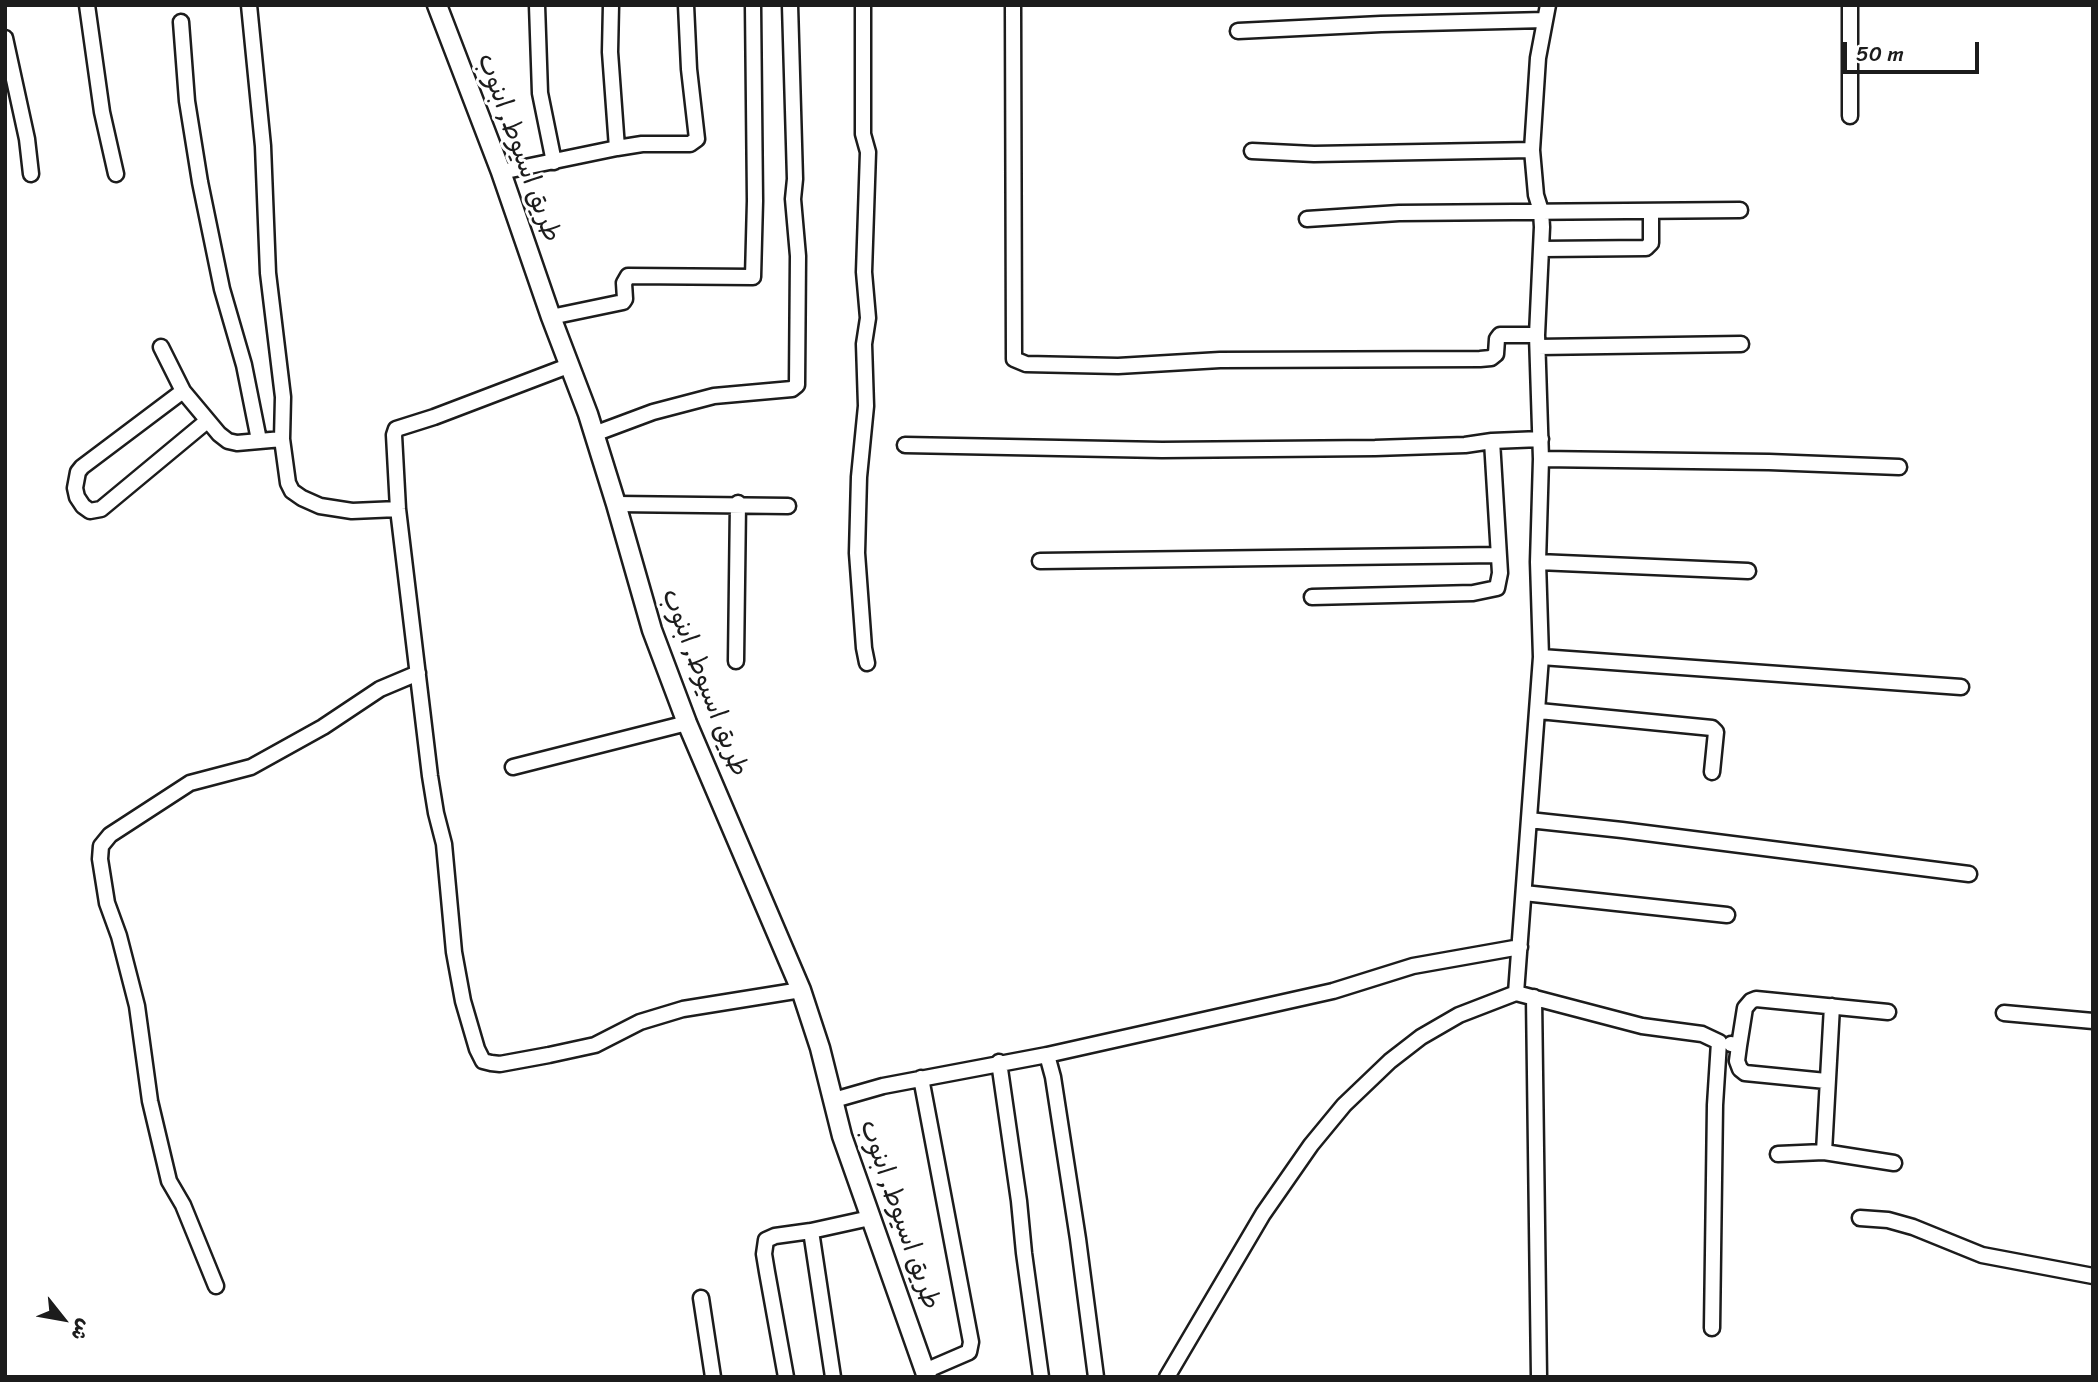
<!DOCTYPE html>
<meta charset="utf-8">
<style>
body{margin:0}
#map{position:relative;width:2098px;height:1382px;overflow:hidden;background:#fff;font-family:Sriracha,"Playpen Sans Arabic",sans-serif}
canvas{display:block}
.frame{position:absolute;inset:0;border:7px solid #1c1c1c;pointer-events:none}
.north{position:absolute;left:28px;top:1284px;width:70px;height:70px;-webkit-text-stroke:5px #fff;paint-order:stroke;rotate:121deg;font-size:19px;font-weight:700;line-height:28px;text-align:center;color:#1c1c1c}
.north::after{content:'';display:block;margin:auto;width:24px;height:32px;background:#1c1c1c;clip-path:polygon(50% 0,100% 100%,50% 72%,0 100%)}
.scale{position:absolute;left:1843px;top:42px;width:136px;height:32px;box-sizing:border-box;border:4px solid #1c1c1c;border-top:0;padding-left:9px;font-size:21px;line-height:24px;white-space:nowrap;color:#1c1c1c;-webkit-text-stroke:5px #fff;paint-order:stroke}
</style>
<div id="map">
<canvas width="2098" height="1382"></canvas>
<div class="frame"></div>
<div class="north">ش</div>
<div class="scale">50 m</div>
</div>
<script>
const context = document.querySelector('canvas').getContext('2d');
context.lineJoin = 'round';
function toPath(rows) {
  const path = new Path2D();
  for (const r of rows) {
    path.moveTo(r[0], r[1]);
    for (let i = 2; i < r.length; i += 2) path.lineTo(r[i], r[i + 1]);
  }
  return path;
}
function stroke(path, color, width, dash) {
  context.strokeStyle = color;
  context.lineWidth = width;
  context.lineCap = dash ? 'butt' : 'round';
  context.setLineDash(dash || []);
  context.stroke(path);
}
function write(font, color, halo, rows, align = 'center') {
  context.font = font + ' Sriracha,"Playpen Sans Arabic",sans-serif';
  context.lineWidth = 6;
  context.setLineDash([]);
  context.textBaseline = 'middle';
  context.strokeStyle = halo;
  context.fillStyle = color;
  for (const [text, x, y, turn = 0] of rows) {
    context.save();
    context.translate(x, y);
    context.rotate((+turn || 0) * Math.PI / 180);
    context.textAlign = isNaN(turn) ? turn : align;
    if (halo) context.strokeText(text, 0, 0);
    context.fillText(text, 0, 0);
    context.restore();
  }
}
const minor = toPath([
 [87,5,102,112,116,174],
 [249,5,263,146,268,273,283,397,282,439,288,483,292,491,302,498,320,506,352,511,398,509],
 [537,5,540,93,554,162],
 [863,5,863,134,868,152,864,272,868,318,864,344,866,406,859,477,857,553,864,648,867,663],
 [1013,5,1014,359,1026,364,1118,366,1220,360,1480,359,1491,358,1496,354,1497,339,1500,335,1537,335],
 [181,22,187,101,200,182,222,289,244,365,259,440],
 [1238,31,1381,24,1545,20],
 [5,38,27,139,31,174],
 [1850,116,1850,5],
 [617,148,642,144,690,144,697,139,689,69,686,5],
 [1252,151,1314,154,1532,150],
 [501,172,617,148,610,52,611,5],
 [1307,219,1399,213,1740,210],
 [1542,249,1646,248,1651,243,1651,212],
 [551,317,623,302,625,299,624,283,628,276,753,277,755,201,753,5],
 [161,347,183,391,219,434,228,441,237,443,282,439],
 [1538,347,1741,344],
 [568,366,434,417,396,429,394,435,398,509,430,776,436,813,444,844,454,952,463,1001,477,1049,483,1061,491,1063,500,1064,549,1055,595,1045,640,1022,683,1009,801,990],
 [183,391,82,467,78,472,75,488,77,497,83,506,90,511,101,509,207,421],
 [594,434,653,412,714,396,792,389,797,385,798,256,793,199,795,179,790,5],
 [905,445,1162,450,1375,448,1465,445,1492,441,1541,439],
 [1541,459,1769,462,1899,467],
 [616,504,788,506],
 [1040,561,1498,555],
 [1538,562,1748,571],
 [1312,597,1473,593,1497,588,1500,573,1492,441],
 [1541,657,1961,687],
 [736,661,738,503],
 [1539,711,1712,728,1716,732,1712,772],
 [513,767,687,723],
 [1529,820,1622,830,1969,874],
 [1524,893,1727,915],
 [1516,993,1642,1026,1702,1034,1719,1042,1715,1105,1712,1328],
 [1534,997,1539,1377],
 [2004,1013,2093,1021],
 [1731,1044,1739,1046,1737,1061,1740,1069,1745,1073,1826,1081],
 [1739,1046,1745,1008,1751,1001,1756,999,1888,1012],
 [1047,1055,1053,1077,1078,1239,1096,1377],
 [999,1062,1019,1201,1024,1253,1041,1377],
 [921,1078,971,1342,969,1352,925,1371],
 [834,1100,883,1086,1047,1055,1333,991,1413,966,1520,947],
 [1824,1152,1832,1006],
 [1778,1154,1824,1152,1894,1163],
 [1860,1218,1888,1220,1913,1227,1982,1255,2093,1276],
 [811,1231,833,1377],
 [216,1286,183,1205,169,1181,150,1101,137,1006,119,936,107,903,100,859,101,846,110,835,190,783,251,767,323,727,380,689,418,673],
 [701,1298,713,1377],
 [786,1377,767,1272,764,1254,766,1240,775,1236,811,1231,870,1218],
 [1167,1377,1263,1214,1311,1145,1344,1105,1390,1061,1421,1037,1459,1015,1516,993,1541,657,1538,562,1541,459,1537,335,1542,227,1541,211,1536,195,1532,150,1538,58,1548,5]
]);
const tertiary = toPath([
 [437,5,501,172,551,317,588,414,616,504,652,630,687,723,801,990,820,1048,842,1136,927,1377]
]);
stroke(minor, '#1c1c1c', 19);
stroke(tertiary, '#1c1c1c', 23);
stroke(minor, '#fff', 14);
stroke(tertiary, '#fff', 18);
write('26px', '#1c1c1c', '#fff', [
 ["طريق اسيوط, ابنوب",518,148,70],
 ["طريق اسيوط, ابنوب",704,683,69],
 ["طريق اسيوط, ابنوب",899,1215,71]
]);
</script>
